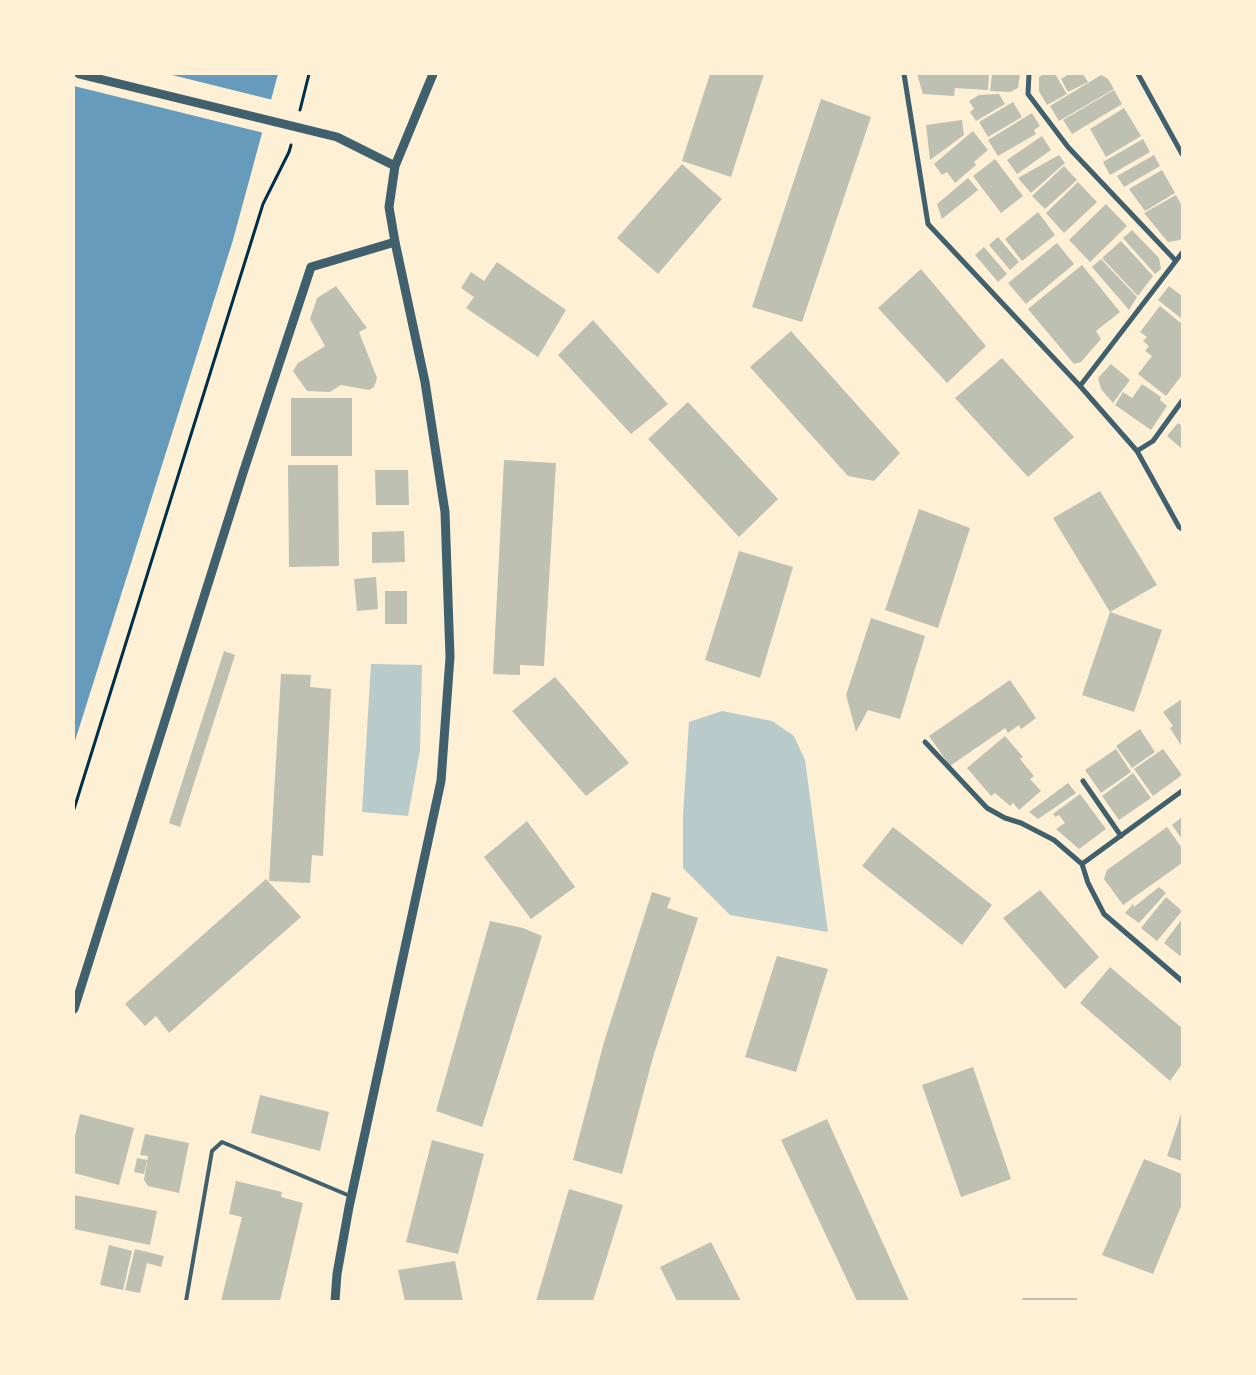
<!DOCTYPE html>
<style>
body{margin:0}
#map{position:relative;width:1256px;height:1375px;overflow:hidden;background:#fdf0d5;font-family:"Varela Round",sans-serif}
canvas{display:block}
.frame{position:absolute;inset:0;border:75px solid #fdf0d5;pointer-events:none}
</style>
<div id="map">
<canvas width="1256" height="1375"></canvas>
<div class="frame"></div>
</div>
<script>
const context = document.querySelector('canvas').getContext('2d');
context.lineJoin = 'round';
function fillPath(path, color) {
  context.fillStyle = color;
  context.fill(path, 'evenodd');
}
function toPath(rows) {
  const path = new Path2D();
  for (const r of rows) {
    path.moveTo(r[0], r[1]);
    for (let i = 2; i < r.length; i += 2) path.lineTo(r[i], r[i + 1]);
  }
  return path;
}
function stroke(path, color, width, dash) {
  context.strokeStyle = color;
  context.lineWidth = width;
  context.lineCap = dash ? 'butt' : 'round';
  context.setLineDash(dash || []);
  context.stroke(path);
}
fillPath(toPath([
 [371,664,422,665,420,750,408,816,362,812],
 [722,711,772,721,794,736,805,760,828,932,730,915,683,868,683,816,689,722]
]), '#b9caca');
fillPath(toPath([
 [74,74,278,74,233,240,74,744]
]), '#669bbc');
fillPath(toPath([
 [74,74,168,74,273,100,264,133,74,86]
]), '#fdf0d5');
fillPath(toPath([
 [710,74,764,74,731,177,682,161],
 [917,74,989,74,988,90,955,88,954,96,923,94],
 [992,74,1020,74,1018,88,1010,92,990,91],
 [1044,74,1055,74,1067,94,1047,105,1039,91,1039,77],
 [1069,74,1083,74,1088,82,1068,92,1061,79],
 [1101,75,1108,79,1114,89,1059,121,1050,106],
 [1114,90,1122,104,1072,134,1063,120],
 [999,94,1005,104,976,121,970,112,974,109,969,101,979,95],
 [821,99,871,117,802,322,752,307],
 [1013,102,1022,117,988,137,979,122],
 [1124,108,1141,136,1106,157,1090,129],
 [1032,113,1040,126,1034,130,1036,134,998,156,988,140],
 [962,120,964,135,930,160,926,125],
 [973,131,988,150,974,162,976,165,955,183,947,172,942,175,934,164],
 [1042,136,1051,150,1017,174,1007,160],
 [1143,139,1150,152,1110,175,1103,162],
 [1059,155,1065,163,1031,193,1018,178],
 [1154,155,1160,166,1124,187,1117,176],
 [995,159,1023,196,1001,213,973,176],
 [682,164,722,199,658,274,617,238],
 [1064,166,1077,180,1045,209,1032,196],
 [1162,170,1175,193,1145,211,1129,189],
 [968,178,978,190,942,219,937,204],
 [1078,182,1097,202,1064,233,1046,213],
 [1176,195,1182,206,1182,237,1180,240,1168,242,1144,213],
 [1106,204,1127,226,1090,262,1069,240],
 [1038,212,1055,235,1022,261,1005,239],
 [1132,230,1159,258,1161,269,1155,274,1123,238],
 [998,237,1019,262,1010,270,989,245],
 [1121,241,1153,276,1138,296,1102,258],
 [1057,243,1074,264,1026,304,1008,283],
 [984,247,1007,274,998,282,975,255],
 [1101,259,1137,297,1129,310,1092,267],
 [497,262,566,310,538,357,466,308,474,297,461,288,471,272,484,281],
 [1082,265,1120,312,1096,331,1101,339,1081,362,1074,364,1028,309],
 [921,269,986,346,947,383,878,308],
 [336,286,367,328,359,332,377,378,374,387,369,390,341,385,330,392,307,391,293,371,298,363,325,346,310,319,317,298],
 [1169,286,1182,296,1182,319,1158,300],
 [1160,306,1182,324,1182,375,1166,396,1138,374,1152,356,1145,351,1149,346,1143,341,1147,337,1140,332],
 [593,320,668,404,631,434,558,355],
 [791,331,900,453,874,481,848,476,750,367],
 [1002,358,1074,437,1028,477,955,398],
 [1111,364,1130,380,1113,403,1101,389,1098,378],
 [1142,384,1161,397,1160,400,1167,406,1151,430,1115,405,1123,392,1132,398],
 [291,398,352,398,352,456,291,456],
 [688,402,778,499,739,537,648,439],
 [1178,423,1182,426,1182,449,1167,436],
 [504,460,556,463,544,666,520,665,520,675,493,674],
 [288,465,338,465,339,566,289,567],
 [375,470,408,470,409,505,376,505],
 [1100,491,1157,585,1110,612,1053,518],
 [919,509,970,528,938,628,885,610],
 [404,531,405,562,372,563,372,532],
 [739,551,793,567,760,678,705,660],
 [376,577,378,609,357,611,354,579],
 [385,591,407,591,407,624,385,624],
 [1110,612,1162,630,1134,712,1082,695],
 [871,618,925,636,900,719,868,710,856,732,846,695],
 [224,651,235,655,180,827,169,823],
 [281,674,311,675,310,687,331,689,323,856,312,855,310,883,269,881],
 [555,677,629,763,586,796,512,711],
 [1010,680,1036,718,1021,729,1019,725,1008,733,1005,728,950,766,929,736],
 [1182,699,1182,747,1170,728,1173,726,1163,712],
 [1140,729,1155,752,1132,768,1116,746],
 [1005,736,1023,757,1020,759,1034,776,1030,779,1041,791,1019,810,1013,803,1010,806,995,793,991,796,967,768],
 [1116,749,1131,772,1101,793,1085,770],
 [1163,749,1182,775,1153,796,1134,769],
 [1133,773,1151,798,1119,820,1102,796],
 [1068,783,1076,793,1038,819,1029,812],
 [1080,794,1106,829,1079,849,1056,829,1065,823,1059,815,1055,817,1053,814],
 [1182,817,1182,839,1172,825],
 [527,821,575,887,531,919,484,857],
 [893,827,992,905,962,945,862,866],
 [1167,827,1182,848,1182,863,1123,905,1104,879,1107,870],
 [266,879,301,917,169,1033,156,1016,145,1026,125,1004],
 [1159,887,1166,893,1139,923,1125,913,1133,904,1134,907],
 [1040,890,1099,957,1065,989,1003,918],
 [652,892,671,898,667,908,698,918,653,1057,622,1174,573,1160,604,1042],
 [1166,897,1182,911,1157,941,1141,928],
 [1182,919,1182,954,1180,956,1164,943],
 [490,921,523,928,542,936,482,1127,436,1111],
 [777,956,828,969,796,1072,745,1057],
 [1110,967,1182,1028,1182,1064,1170,1081,1080,1003],
 [973,1067,1011,1179,961,1197,922,1085],
 [260,1095,329,1112,320,1151,251,1133],
 [1182,1111,1182,1161,1167,1156],
 [80,1114,134,1128,119,1185,74,1173,74,1140],
 [827,1119,909,1301,857,1301,781,1140],
 [145,1134,189,1143,179,1193,148,1186,144,1180,148,1156,140,1155],
 [432,1140,484,1154,458,1254,406,1242],
 [137,1158,147,1160,144,1174,134,1172],
 [1144,1159,1182,1174,1182,1204,1153,1274,1102,1255],
 [236,1181,282,1192,281,1197,303,1203,280,1301,221,1301,242,1217,229,1214],
 [569,1189,623,1205,593,1301,536,1301],
 [74,1195,157,1211,150,1245,74,1229],
 [711,1242,741,1301,677,1301,660,1267],
 [109,1245,132,1251,123,1290,100,1285],
 [135,1249,164,1256,161,1267,147,1263,140,1293,125,1290],
 [455,1261,463,1301,405,1301,398,1270],
 [1022,1298,1077,1298,1077,1301,1023,1301]
]), '#bec0b2');
stroke(toPath([
 [300,110,309,74],
 [74,809,263,204,289,152,291,145]
]), '#003049', 3);
stroke(toPath([
 [186,1301,212,1151,222,1142,350,1196]
]), '#3f606c', 4);
stroke(toPath([
 [904,74,928,224,1080,386,1137,451,1179,527,1182,529],
 [1029,74,1028,94,1068,147,1176,261],
 [1138,74,1182,154],
 [1080,386,1182,253],
 [1137,451,1153,441,1182,401],
 [925,742,987,808,1005,818,1021,823,1054,840,1082,864,1088,883,1104,914,1182,981],
 [1083,781,1121,836],
 [1082,864,1182,791]
]), '#3f606c', 5);
stroke(toPath([
 [79,74,337,137,395,166,433,74],
 [74,1009,243,473,311,267,395,242],
 [335,1301,337,1274,349,1207,441,781,450,657,445,512,425,382,395,242,389,207,395,166]
]), '#3f606c', 9);
</script>
